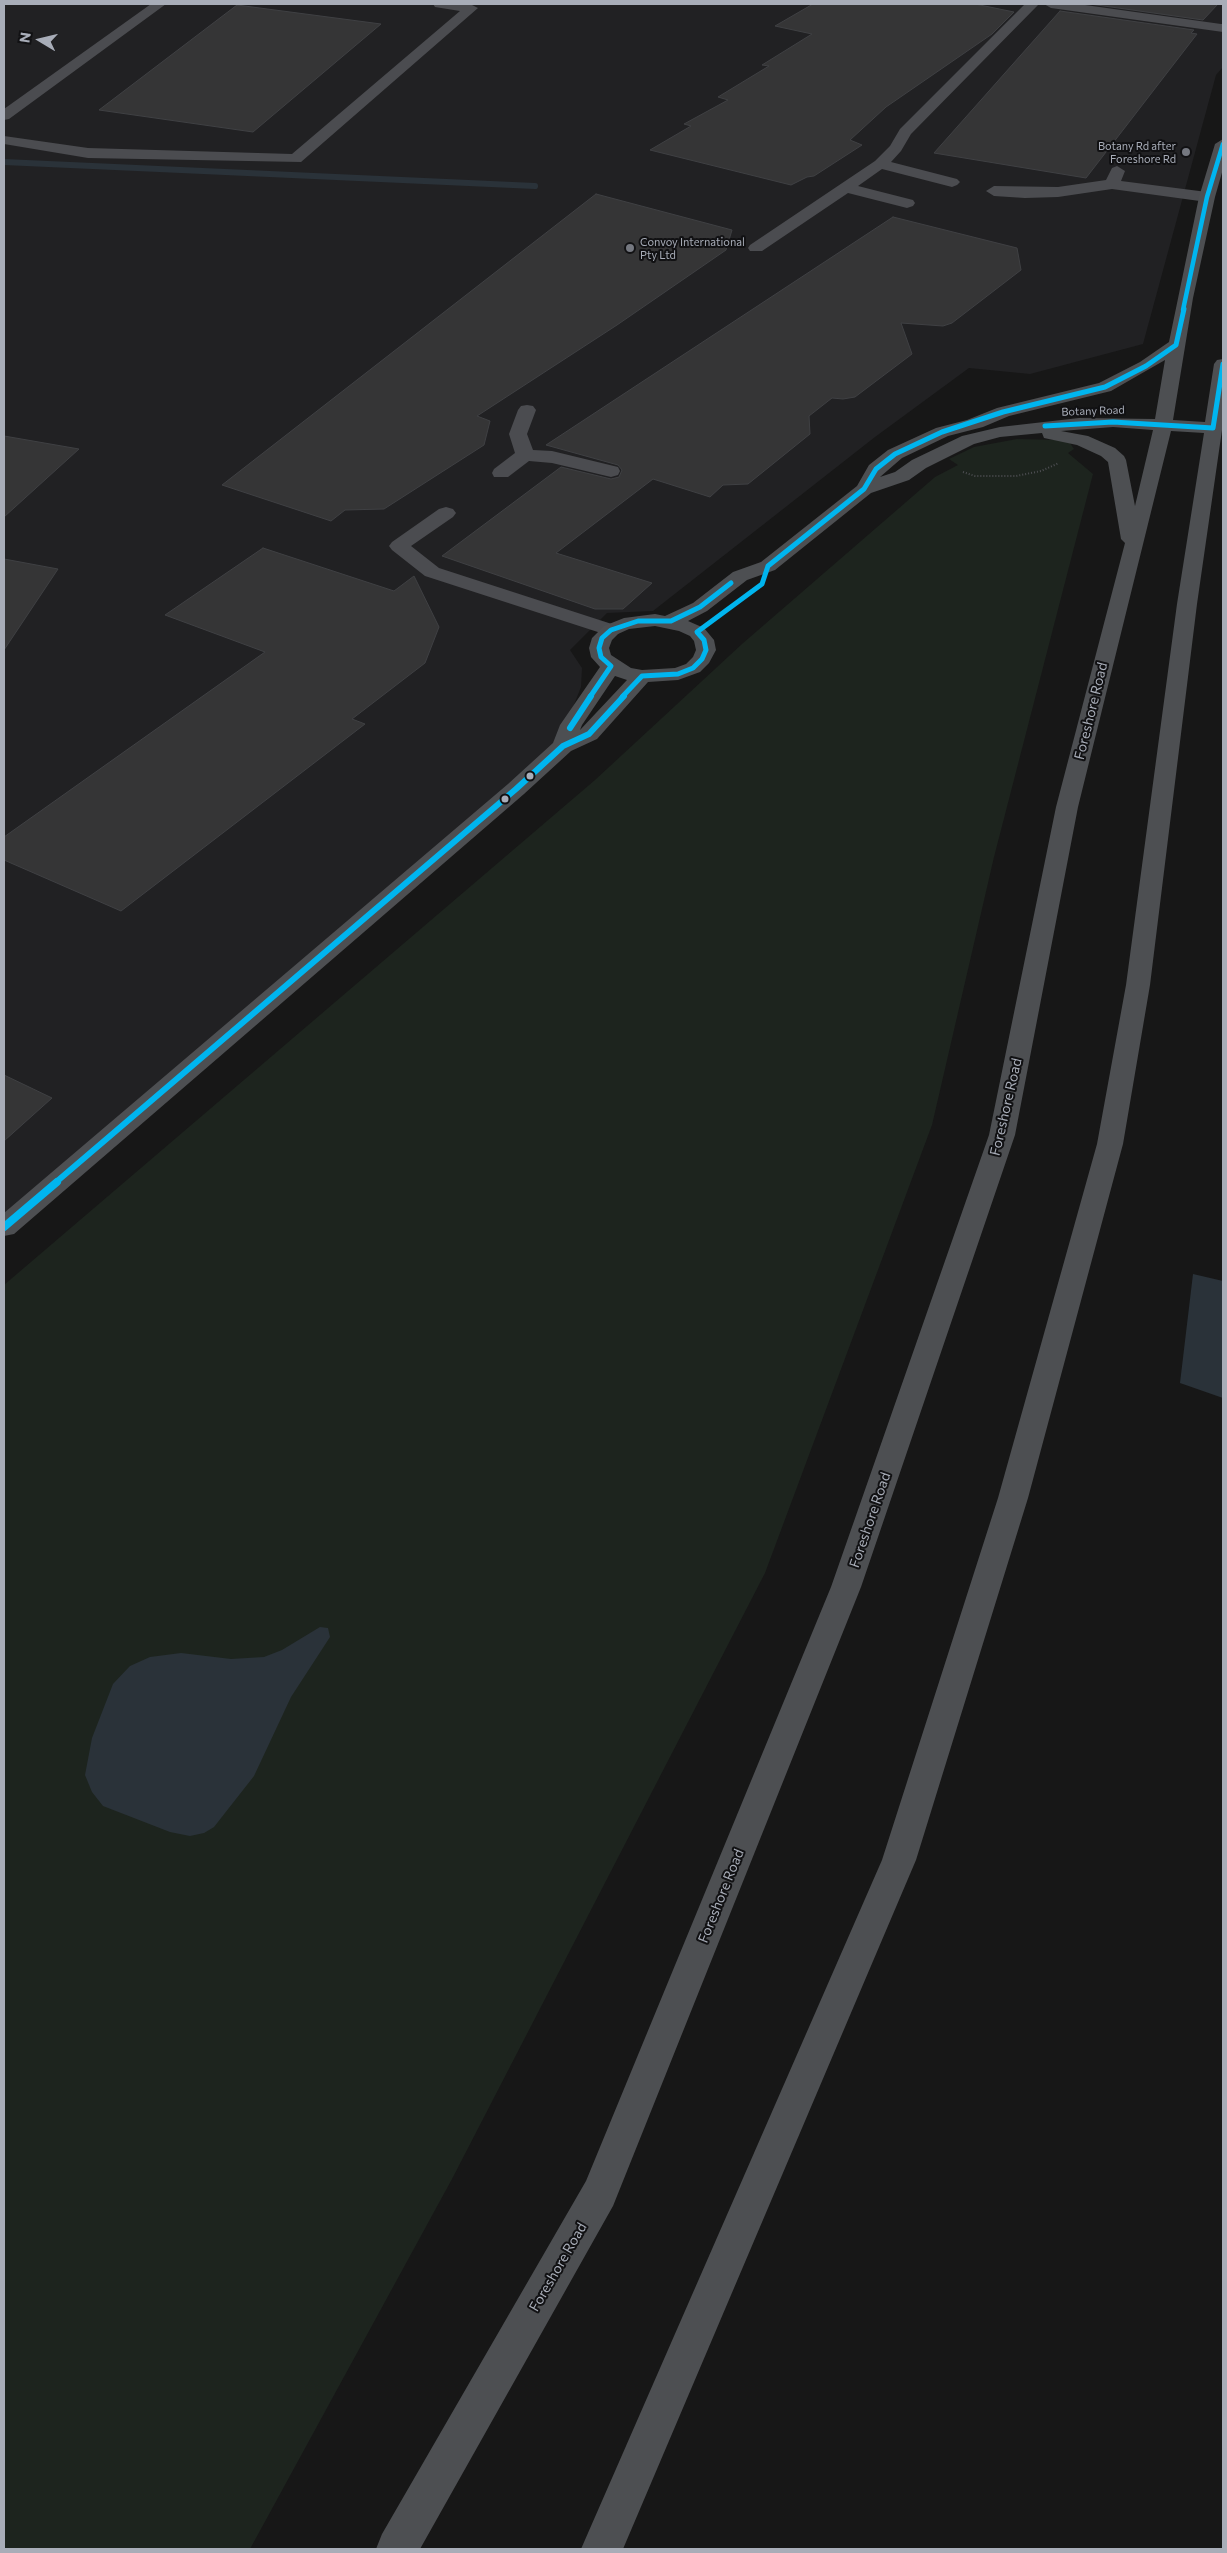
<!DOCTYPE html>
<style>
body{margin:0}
#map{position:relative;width:1227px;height:2553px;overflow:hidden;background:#171717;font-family:Commissioner,sans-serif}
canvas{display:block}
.frame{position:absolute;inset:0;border:5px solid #a8adb8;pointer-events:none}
.north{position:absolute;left:15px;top:15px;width:50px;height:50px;-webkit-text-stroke:4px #111113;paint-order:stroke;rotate:279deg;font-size:14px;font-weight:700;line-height:20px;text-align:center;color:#a8adb8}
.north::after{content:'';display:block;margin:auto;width:18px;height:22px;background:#a8adb8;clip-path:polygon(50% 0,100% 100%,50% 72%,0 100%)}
</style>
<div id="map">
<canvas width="1227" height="2553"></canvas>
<div class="frame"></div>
<div class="north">N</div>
</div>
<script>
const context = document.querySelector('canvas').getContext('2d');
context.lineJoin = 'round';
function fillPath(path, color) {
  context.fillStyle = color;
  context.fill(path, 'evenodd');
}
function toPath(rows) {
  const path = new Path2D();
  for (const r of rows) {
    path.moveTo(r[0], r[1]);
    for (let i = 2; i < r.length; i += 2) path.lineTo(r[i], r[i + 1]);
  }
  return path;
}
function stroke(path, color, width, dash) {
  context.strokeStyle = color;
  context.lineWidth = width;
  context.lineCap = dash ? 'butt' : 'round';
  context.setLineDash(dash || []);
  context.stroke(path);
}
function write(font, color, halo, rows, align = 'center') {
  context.font = font + ' Commissioner,sans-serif';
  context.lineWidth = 4;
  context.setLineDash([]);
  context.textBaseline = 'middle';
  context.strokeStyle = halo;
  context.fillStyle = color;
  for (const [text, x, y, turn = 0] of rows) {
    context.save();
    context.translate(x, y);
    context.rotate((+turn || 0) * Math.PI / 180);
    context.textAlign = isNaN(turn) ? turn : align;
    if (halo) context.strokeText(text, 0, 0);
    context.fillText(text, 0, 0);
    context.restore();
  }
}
fillPath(toPath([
 [4,4,1223,4,1223,67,1216,75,1143,344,1030,374,969,368,875,437,653,611,607,613,570,650,582,668,581,687,556,750,516,789,4,1227]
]), '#212123');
fillPath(toPath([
 [1017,439,1059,440,1070,443,1074,449,1068,453,1093,474,994,857,932,1125,765,1573,452,2179,250,2549,4,2549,4,1285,595,780,742,644,935,477,958,465,949,459,974,447]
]), '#1d241e');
fillPath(toPath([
 [1193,1274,1223,1281,1223,1398,1180,1383],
 [320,1627,328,1628,330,1637,291,1697,254,1776,214,1827,204,1833,190,1836,170,1832,103,1806,92,1792,85,1775,92,1738,113,1684,130,1666,150,1657,181,1653,231,1659,264,1657,282,1650]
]), '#2a3239');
stroke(toPath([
 [4,162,535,186]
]), '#2a3239', 6);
const building = toPath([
 [813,4,975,4,1014,12,992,34,886,107,850,140,862,145,814,176,807,177,791,185,650,150,691,126,684,124,728,100,718,97,769,66,762,65,812,34,775,26,813,4],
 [1090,4,1218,4,1203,20,1090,4],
 [237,5,381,24,253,132,99,110,237,5],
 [1060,11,1194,30,1191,33,1197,34,1086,178,934,153,1060,11],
 [596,194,732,230,726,250,617,325,477,416,490,421,484,445,384,509,345,510,331,521,222,485,596,194],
 [893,217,1017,248,1021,270,952,323,943,326,901,323,912,354,855,397,843,399,832,398,809,416,810,434,748,484,723,485,710,497,653,479,556,553,652,583,623,609,595,609,442,556,561,467,611,479,619,477,622,470,618,465,546,445,893,217],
 [4,436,79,449,4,517,4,436],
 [263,548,394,591,414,576,439,627,425,663,352,719,365,724,121,911,4,860,4,837,265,652,165,615,263,548],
 [4,559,58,569,4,650,4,559],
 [4,1075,52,1098,4,1141,4,1075]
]);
fillPath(building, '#353536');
stroke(building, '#3f4043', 1);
stroke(toPath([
 [963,472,975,476,1016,476,1041,471,1059,463]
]), '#4d4e52', 2, [1, 2]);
fillPath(toPath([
 [151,4,166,4,9,119,4,120,4,109,151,4],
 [433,4,470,4,478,8,301,162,88,158,4,144,4,136,88,148,292,154,460,11,435,7,433,4],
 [1025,4,1039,4,911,134,901,151,891,162,957,179,960,182,957,185,952,187,882,169,858,186,913,200,915,203,913,206,907,208,848,193,762,251,750,251,748,248,750,245,875,161,890,146,900,129,1025,4],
 [1044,4,1078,4,1221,24,1223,24,1223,32,1051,8,1044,4],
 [1117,166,1125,171,1121,181,1207,192,1215,197,1207,202,1112,189,1058,197,1025,198,994,196,986,191,994,186,1058,187,1106,180,1112,168,1117,166],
 [527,405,533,406,536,410,527,434,533,450,552,451,618,467,620,471,618,475,611,477,552,463,529,461,508,477,494,477,492,473,494,469,515,453,509,434,518,410,521,406,527,405],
 [446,507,453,509,456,513,453,517,411,546,439,568,618,626,621,630,618,634,611,636,604,634,425,576,392,550,389,546,392,542,439,509,446,507]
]), '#4b4c50');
fillPath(toPath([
 [1223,139,1223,169,1215,197,1193,298,1173,420,1205,422,1214,364,1217,360,1223,359,1223,423,1197,604,1150,985,1123,1144,1028,1498,916,1860,623,2549,581,2549,882,1860,998,1498,1097,1144,1126,985,1177,604,1204,433,1171,431,1078,807,1015,1135,861,1587,613,2206,420,2549,376,2549,382,2534,586,2181,831,1587,989,1135,1056,807,1125,543,1121,539,1108,462,1101,456,1077,445,1044,438,1042,433,1000,437,974,444,926,468,909,480,871,493,775,570,747,580,707,611,688,621,704,628,714,640,716,650,709,663,700,672,678,680,648,682,597,739,571,751,524,794,14,1234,4,1236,4,1213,508,784,553,743,560,725,600,667,591,657,589,648,592,638,604,626,624,618,655,614,665,616,693,603,733,572,761,562,857,486,869,465,888,450,936,428,967,420,997,408,1099,383,1140,362,1169,342,1199,197,1215,144,1223,139],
 [1165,360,1155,419,1079,418,1000,427,962,436,912,460,895,472,880,477,902,458,948,436,983,427,1009,416,1111,391,1165,360],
 [1113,427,1153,430,1135,506,1126,460,1124,456,1115,448,1088,436,1061,431,1113,427],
 [655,626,679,631,690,636,694,641,696,650,693,657,686,664,675,668,642,670,631,668,611,655,609,648,612,640,618,634,629,629,655,626],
 [615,676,627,680,580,730,582,725,615,676]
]), '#4d4f52');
stroke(toPath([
 [1183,310,1207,197,1223,144]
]), '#00b5ef', 4.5);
stroke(toPath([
 [1045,426,1113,422,1213,428,1223,364],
 [590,697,611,666,601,657,599,648,602,638,611,630,638,621,671,621,700,607,731,583],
 [622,697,642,676,678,674,693,668,702,659,706,650,704,640,697,632,762,584,768,566,864,489,876,469,895,454,942,432,1003,412,1105,387,1146,366,1176,345,1184,309]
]), '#00b5ef', 5);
stroke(toPath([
 [570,728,591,696],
 [55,1183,516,789,563,746,589,734,624,696]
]), '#00b5ef', 6);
stroke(toPath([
 [4,1227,57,1182]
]), '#00b5ef', 8);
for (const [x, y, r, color] of [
 [1186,152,5,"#757880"],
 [630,248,5,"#757880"],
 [530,776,4.5,"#a8adb8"],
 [505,799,4.5,"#a8adb8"]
]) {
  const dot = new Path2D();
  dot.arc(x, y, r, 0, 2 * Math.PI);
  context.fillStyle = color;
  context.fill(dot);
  stroke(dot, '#111113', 2);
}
write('11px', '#a8adb8', '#111113', [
 ["Botany Rd after",1176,146],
 ["Foreshore Rd",1176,159],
 ["Convoy International",640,242,"left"],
 ["Pty Ltd",640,255,"left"]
], 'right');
write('11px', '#a8adb8', '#111113', [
 ["Botany Road",1093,411,-2]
]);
write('14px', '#a8adb8', '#111113', [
 ["Foreshore Road",1091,711,-76],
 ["Foreshore Road",1006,1107,-77],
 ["Foreshore Road",870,1520,-71],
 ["Foreshore Road",721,1896,-68],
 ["Foreshore Road",558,2267,-60]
]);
</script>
